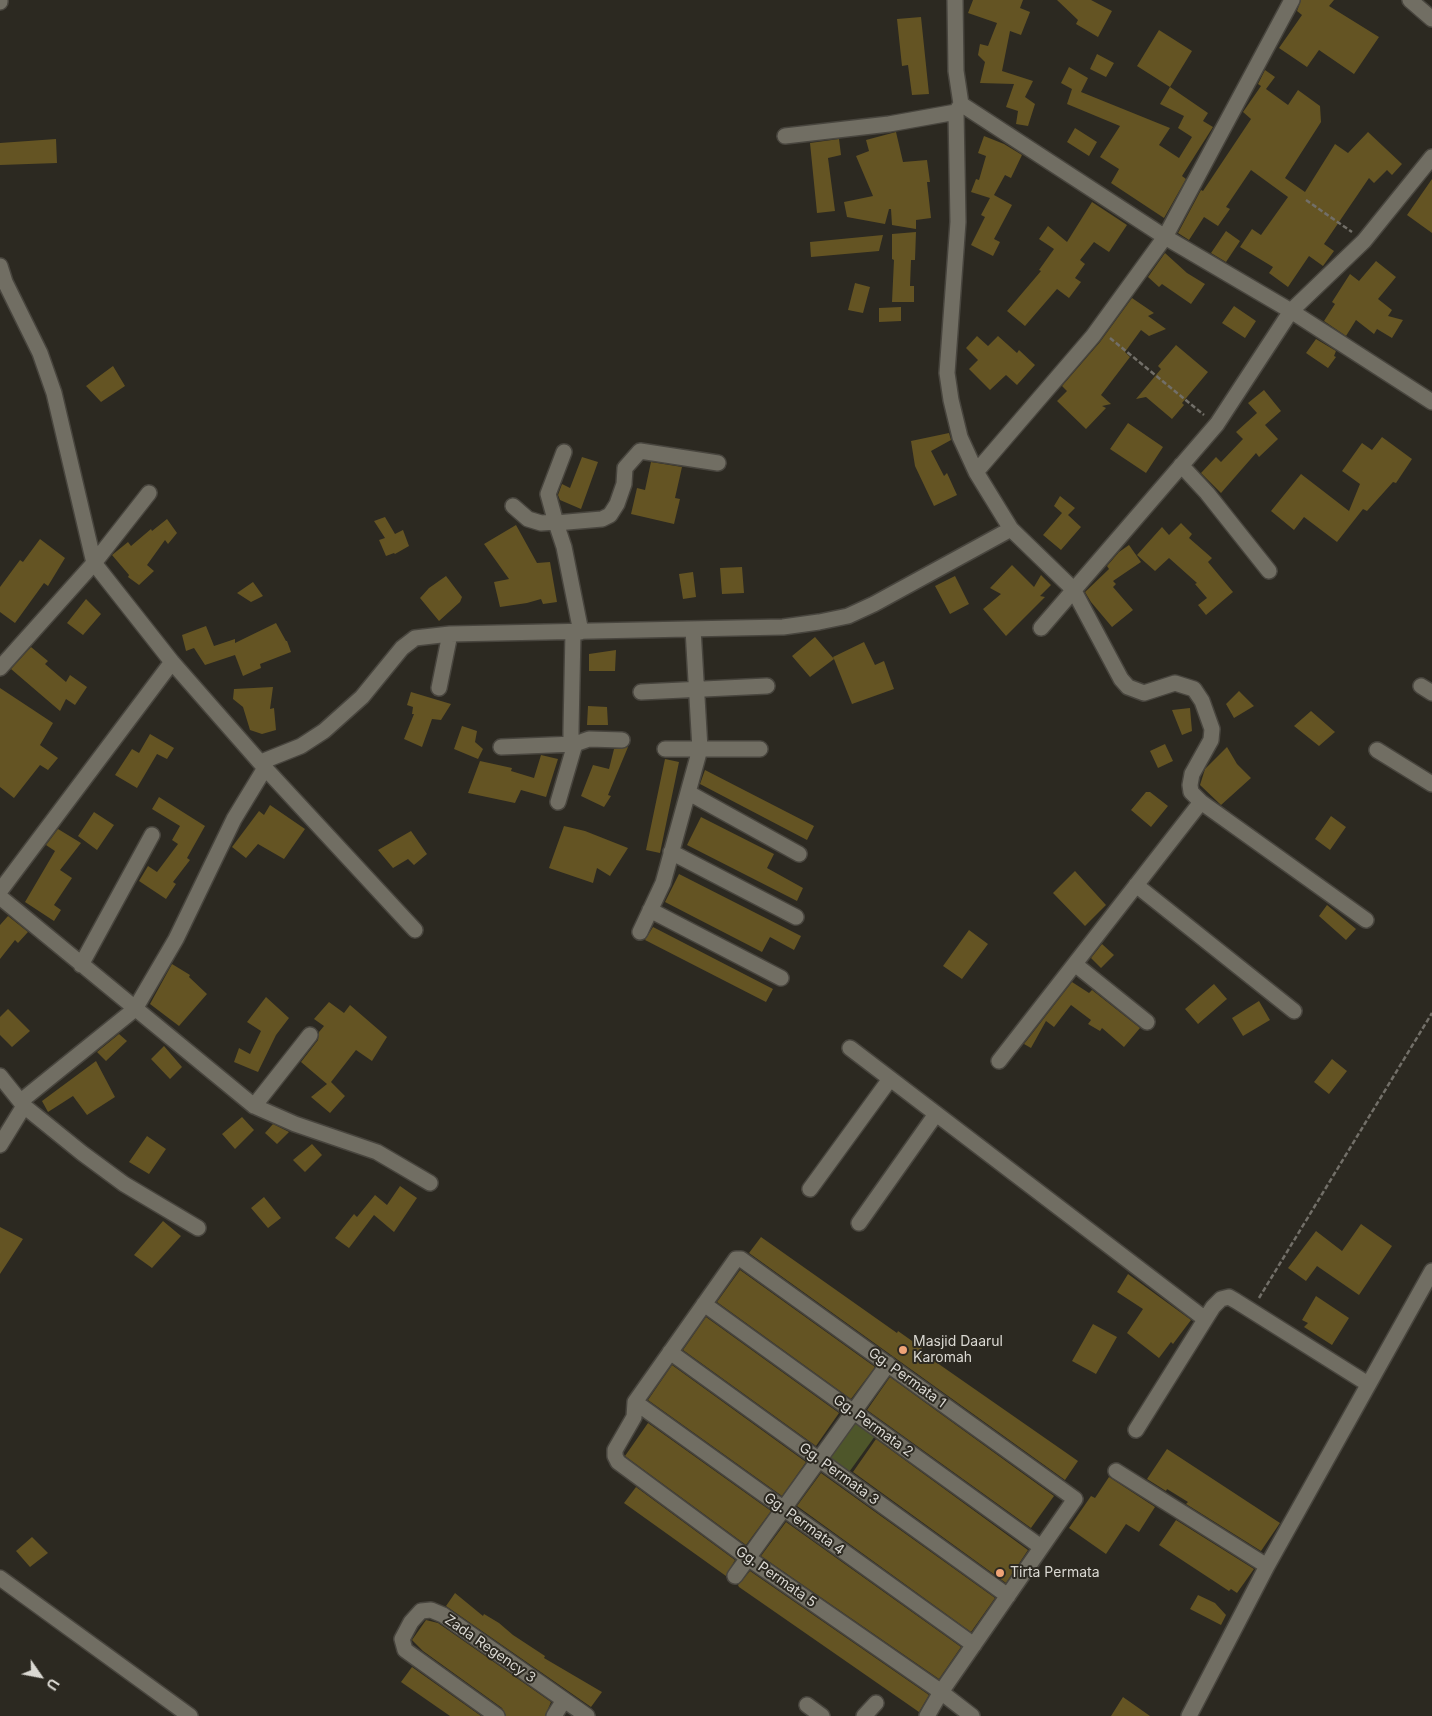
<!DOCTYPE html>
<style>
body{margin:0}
#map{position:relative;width:1432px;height:1716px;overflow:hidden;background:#2c2921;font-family:Inter,sans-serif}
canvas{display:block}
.north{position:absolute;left:15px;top:1651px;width:50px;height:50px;-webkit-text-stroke:4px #2c2921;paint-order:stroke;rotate:123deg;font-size:14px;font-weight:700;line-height:20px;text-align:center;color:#dad8d2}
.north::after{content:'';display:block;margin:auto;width:18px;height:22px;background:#dad8d2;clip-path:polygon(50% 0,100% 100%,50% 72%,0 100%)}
</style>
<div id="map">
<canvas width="1432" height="1716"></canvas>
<div class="north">U</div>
</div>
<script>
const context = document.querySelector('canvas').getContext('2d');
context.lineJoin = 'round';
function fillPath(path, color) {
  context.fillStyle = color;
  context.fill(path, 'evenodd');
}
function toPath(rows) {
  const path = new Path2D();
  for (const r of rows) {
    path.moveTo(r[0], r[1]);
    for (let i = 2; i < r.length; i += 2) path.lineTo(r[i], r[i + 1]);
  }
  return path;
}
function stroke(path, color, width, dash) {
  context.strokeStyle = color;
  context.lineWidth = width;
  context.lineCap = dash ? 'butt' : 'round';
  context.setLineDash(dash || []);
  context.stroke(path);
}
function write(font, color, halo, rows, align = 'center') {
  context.font = font + ' Inter,sans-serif';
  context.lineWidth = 4;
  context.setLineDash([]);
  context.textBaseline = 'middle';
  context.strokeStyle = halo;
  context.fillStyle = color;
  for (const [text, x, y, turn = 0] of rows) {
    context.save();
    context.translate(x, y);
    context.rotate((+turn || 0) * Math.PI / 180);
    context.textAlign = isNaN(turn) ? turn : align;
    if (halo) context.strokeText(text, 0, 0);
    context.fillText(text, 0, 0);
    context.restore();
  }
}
fillPath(toPath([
 [854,1421,875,1436,847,1475,826,1461]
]), '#4e562a');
fillPath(toPath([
 [973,0,1023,0,1020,8,1030,12,1021,35,1010,31,1002,71,1033,81,1025,97,1035,104,1028,126,1016,124,1018,111,1006,107,1014,84,980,83,985,62,978,55,980,44,988,46,997,23,968,13],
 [1057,0,1091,0,1112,11,1098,37,1076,24,1078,20],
 [1301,0,1334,0,1329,6,1379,37,1354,74,1319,50,1307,67,1279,48,1302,15,1297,11],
 [921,17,929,94,912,95,908,65,902,66,897,19],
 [1159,30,1192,51,1170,87,1137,66],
 [1097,54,1114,63,1106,77,1090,69],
 [1069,67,1088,78,1081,92,1170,128,1159,145,1179,158,1192,137,1178,128,1184,116,1160,104,1170,87,1208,113,1203,121,1213,127,1182,176,1186,179,1164,218,1111,183,1119,169,1100,157,1120,126,1067,104,1072,89,1061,83],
 [1265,70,1275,77,1266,89,1288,105,1298,90,1320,106,1321,122,1285,178,1305,192,1335,144,1348,153,1368,132,1402,164,1392,175,1387,170,1374,183,1369,178,1324,244,1334,251,1323,266,1309,256,1288,287,1269,273,1273,267,1240,247,1252,229,1261,235,1288,197,1251,170,1226,207,1230,209,1218,226,1204,217,1189,240,1178,233,1201,190,1203,191,1251,119,1243,112,1261,86,1258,84],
 [1075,128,1097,142,1089,156,1067,142],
 [896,132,903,162,927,160,930,182,927,182,931,218,916,220,916,229,892,225,891,209,889,209,885,224,847,217,844,202,873,196,856,156,869,151,866,140],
 [984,136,1004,144,1022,155,1011,178,1005,175,994,195,1012,205,994,239,1000,242,993,256,971,245,985,217,981,215,990,198,971,192,976,179,979,180,986,156,978,153],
 [56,139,57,163,0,165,0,143],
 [839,139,841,155,828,158,835,211,817,213,810,143],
 [1432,179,1432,233,1407,215],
 [1092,202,1127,225,1109,252,1094,242,1080,260,1085,264,1075,278,1081,282,1069,298,1057,289,1025,326,1007,311,1041,271,1039,270,1054,249,1039,239,1048,226,1067,242],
 [1226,231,1240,241,1226,262,1211,253],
 [916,232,915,260,911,260,910,286,914,286,914,302,892,302,894,260,892,259,892,234],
 [883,235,879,251,811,257,810,242],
 [1165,253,1187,273,1205,284,1191,304,1162,284,1159,287,1148,277],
 [1376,261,1396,277,1378,299,1392,310,1388,316,1403,320,1392,338,1377,329,1374,334,1356,320,1346,336,1324,321,1335,304,1332,302,1350,274,1359,281],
 [855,283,870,287,863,313,848,310],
 [1132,298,1154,313,1148,316,1166,329,1149,336,1141,330,1125,352,1130,357,1101,395,1111,404,1102,406,1106,408,1086,429,1057,401,1067,391,1062,386,1100,342],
 [1234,306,1256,321,1245,338,1222,323],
 [901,307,901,321,879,322,879,308],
 [977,336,988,346,998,336,1017,353,1019,350,1035,365,1017,385,1006,375,990,390,969,369,978,360,966,348],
 [1316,339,1336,351,1334,356,1336,357,1328,368,1306,353],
 [1176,345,1208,372,1182,403,1184,405,1172,419,1146,397,1136,399,1161,369,1158,366],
 [113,366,125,386,101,402,86,386],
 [1264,390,1281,411,1265,425,1278,439,1259,457,1256,453,1221,493,1201,473,1216,457,1221,462,1243,439,1236,432,1257,413,1248,403],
 [1128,423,1163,447,1146,473,1110,449],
 [949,433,951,440,931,451,944,476,947,473,957,495,934,506,915,466,911,441],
 [1382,437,1412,459,1396,483,1393,482,1367,511,1363,509,1337,542,1304,517,1294,530,1271,511,1301,474,1349,511,1360,484,1342,471,1362,443,1372,450],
 [582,457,598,462,581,509,560,500,558,495,562,484,570,488],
 [651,462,682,467,675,498,680,499,674,524,631,514,637,488,645,490],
 [1060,496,1075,508,1068,515,1081,527,1061,550,1043,535,1062,513,1054,506],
 [385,517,395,534,403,530,409,546,395,554,394,553,386,556,379,540,385,538,374,521],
 [167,519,177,533,168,544,165,540,147,565,154,571,139,585,128,577,129,575,112,555,128,542,131,546,151,529,152,531],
 [1181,523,1192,534,1189,538,1212,558,1208,562,1233,592,1206,615,1198,605,1207,598,1195,584,1197,583,1169,558,1155,571,1137,555,1162,527,1169,535],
 [516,525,537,563,550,562,557,602,543,604,541,599,527,603,500,607,494,582,509,579,484,544],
 [40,539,65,558,48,586,44,583,15,623,0,612,0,587,20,560,23,562],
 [1129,545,1141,562,1113,581,1116,584,1113,587,1133,610,1112,627,1091,602,1085,592,1109,569,1107,566,1119,552],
 [1012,565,1034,587,1041,575,1051,585,1040,596,1045,597,1006,636,983,609,1001,594,990,588],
 [742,567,744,593,722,594,720,568],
 [693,572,696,597,683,599,679,574],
 [446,576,462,597,460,602,439,621,420,598,429,588],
 [955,576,969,604,950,614,935,586],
 [253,582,263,596,251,602,237,593],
 [86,599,101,614,83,635,67,623],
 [276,623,286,641,287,641,291,652,260,664,261,668,243,676,235,655,205,665,194,648,186,651,182,635,206,626,214,646,235,639,235,643],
 [815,637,834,659,833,657,864,642,875,665,884,661,894,689,852,704,834,659,810,677,792,656],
 [31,647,48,661,45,664,66,682,70,675,87,687,75,705,66,699,60,711,11,669],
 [616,650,615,671,589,671,589,654],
 [273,687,270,709,274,708,276,730,262,734,250,730,243,707,233,699,234,689],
 [0,688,53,723,40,745,58,758,48,770,40,765,14,798,0,787],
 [1239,691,1254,706,1234,718,1226,704],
 [411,692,451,704,441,720,432,719,422,747,404,739,414,714,412,714,413,707,407,705],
 [588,706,607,707,608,725,587,725],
 [1190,708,1192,731,1182,735,1172,710],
 [1311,711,1335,732,1319,746,1294,726],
 [462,726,477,731,475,742,483,749,478,759,454,749],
 [150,734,174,748,167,759,157,754,137,788,115,775,132,749,139,753],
 [1165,744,1173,761,1158,768,1150,751],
 [628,747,608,795,611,796,604,807,581,796,593,765,609,769,614,749],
 [1227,747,1237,764,1251,778,1221,805,1200,785,1205,769],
 [541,755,558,759,546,797,521,790,515,803,468,793,480,761,512,768,511,771,534,778],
 [665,759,679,762,660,853,646,850],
 [705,770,814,826,807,840,700,784],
 [1146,792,1150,792,1168,806,1151,827,1131,810],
 [159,797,205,826,187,858,190,860,173,882,176,884,166,899,139,881,148,866,157,872,178,844,172,840,180,826,152,809],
 [270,805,305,829,284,859,258,844,246,858,232,847,259,811,264,815],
 [94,812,114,825,97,850,78,836],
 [1331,816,1346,827,1330,850,1315,839],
 [701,817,774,854,767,868,803,888,797,901,687,845],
 [564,826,585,831,628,848,610,876,597,868,593,883,549,868],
 [58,829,81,843,60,870,72,878,54,905,61,910,54,921,25,902,55,851,46,845],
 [411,831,427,854,414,865,408,859,393,868,378,850],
 [1075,871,1106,905,1085,926,1053,893],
 [679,874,801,936,794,950,770,937,762,952,665,902],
 [1327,905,1356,929,1346,940,1319,916],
 [8,916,28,932,18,943,15,940,0,959,0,925],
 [653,927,773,989,766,1002,645,940],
 [969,930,988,944,962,979,943,966],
 [1102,944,1114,955,1101,968,1091,958],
 [172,964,190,975,189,977,207,994,179,1026,150,1004],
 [1072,982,1089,993,1092,990,1140,1028,1124,1047,1102,1028,1100,1031,1088,1024,1091,1020,1071,1005,1054,1027,1046,1021,1031,1048,1024,1044],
 [1214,984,1227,999,1198,1024,1185,1009],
 [266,997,289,1018,276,1035,258,1072,234,1062,239,1048,250,1054,261,1031,247,1022],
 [1259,1001,1270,1020,1243,1036,1232,1018],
 [329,1002,344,1013,350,1005,387,1037,372,1061,356,1050,331,1082,345,1096,330,1113,311,1097,327,1084,301,1062,318,1040,319,1032,324,1026,314,1019],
 [8,1009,30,1031,12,1047,0,1035,0,1017],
 [119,1034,127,1041,106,1061,97,1052],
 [164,1046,182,1067,170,1079,151,1059],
 [1332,1059,1347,1071,1329,1094,1314,1082],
 [96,1061,115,1097,87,1115,73,1096,48,1112,42,1101],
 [242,1117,254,1130,235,1149,222,1134],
 [273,1124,289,1132,277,1144,265,1133],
 [147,1136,166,1149,149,1174,129,1162],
 [312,1144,322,1155,305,1172,293,1160],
 [400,1186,417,1198,394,1232,374,1215,349,1248,335,1238,354,1214,357,1217,375,1195,387,1205],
 [264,1197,281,1218,268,1228,251,1208],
 [163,1221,181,1236,152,1268,134,1255],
 [1361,1224,1392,1246,1359,1295,1317,1266,1306,1281,1288,1268,1316,1231,1342,1251],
 [0,1227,23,1239,0,1274],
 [761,1237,897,1333,898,1331,922,1348,920,1351,1078,1461,1065,1480,749,1253],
 [740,1270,875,1367,851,1399,717,1302],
 [1128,1274,1191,1320,1173,1344,1171,1342,1159,1358,1127,1333,1143,1309,1117,1292],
 [1316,1296,1349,1318,1332,1345,1304,1327,1308,1323,1302,1320],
 [706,1317,839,1413,816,1446,683,1350],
 [1093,1324,1117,1337,1096,1374,1072,1361],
 [672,1365,806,1462,782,1496,648,1400],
 [890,1377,1054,1496,1031,1528,867,1410],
 [648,1423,771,1511,746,1545,625,1456],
 [876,1439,1028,1550,1006,1583,853,1472],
 [1167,1449,1280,1523,1261,1551,1186,1504,1188,1502,1167,1489,1166,1491,1147,1479],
 [821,1473,995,1598,971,1632,797,1506],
 [1109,1477,1155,1507,1139,1532,1126,1524,1106,1554,1069,1528,1091,1496,1095,1498],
 [636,1487,735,1560,726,1576,624,1503],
 [1176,1520,1254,1569,1237,1593,1231,1589,1229,1591,1159,1545],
 [786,1522,961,1647,939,1679,761,1556],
 [32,1537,48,1553,30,1567,16,1551],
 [750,1571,929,1695,919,1712,739,1587,738,1585],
 [455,1593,483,1616,484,1614,499,1623,513,1635,545,1656,544,1658,602,1692,591,1707,446,1606],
 [1198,1595,1215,1603,1226,1615,1221,1625,1190,1609],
 [426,1620,438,1623,551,1702,545,1716,506,1716,502,1708,423,1651,412,1640],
 [412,1667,481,1716,450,1716,401,1682],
 [1123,1697,1150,1716,1111,1716]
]), '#645423');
const minor = toPath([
 [955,0,956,71,961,104,956,112,958,222,947,373,951,400,960,437,976,472,1011,529,1073,589,1121,679,1128,687,1144,693,1175,683,1194,689,1202,701,1212,729,1211,740,1192,774,1190,785,1191,792,1201,802,1366,920],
 [1410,0,1432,19],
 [0,2,0,0],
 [961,104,1165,237,1291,311,1432,402],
 [785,136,889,124,956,112],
 [0,266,5,282,40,353,54,393,94,563,172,662,265,768,415,930],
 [1181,465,1207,493,1269,571],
 [976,472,1093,336,1165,237,1292,0],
 [513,506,528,519,541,523,556,522],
 [556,523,548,494,564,452],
 [1041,628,1217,424,1291,311,1364,241,1432,157],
 [581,632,564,547,556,523,602,519,610,515,617,504,624,484,625,468,640,451,718,463],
 [0,668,94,563,149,493],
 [1421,686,1432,693],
 [439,688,450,634],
 [641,692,767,686],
 [501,747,575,744,571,738,571,730,573,632],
 [665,749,760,749],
 [1377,750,1432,784],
 [261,762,301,746,324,731,362,697,402,648,415,638,450,634,783,627,819,622,848,616,874,604,1011,529],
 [689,793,799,854],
 [558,802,575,744,589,739,622,740],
 [671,852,796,917],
 [1136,885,1294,1011],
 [0,891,172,662],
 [0,897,254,1106,295,1124,377,1152,430,1183],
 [650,910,781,978],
 [640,932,663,883,700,749,693,629],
 [81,965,152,835],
 [1076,965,1147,1022],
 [850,1048,1205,1319],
 [999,1061,1201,802],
 [0,1076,24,1106,82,1153,124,1184,198,1228],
 [21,1101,135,1009,176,939,234,819,265,768],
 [254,1106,310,1035],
 [0,1145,24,1106],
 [810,1189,890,1079],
 [859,1223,936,1114],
 [704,1304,1041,1547],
 [670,1352,1008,1596],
 [635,1402,974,1645],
 [1136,1430,1213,1307,1221,1299,1229,1297,1236,1301,1368,1384],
 [1116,1471,1267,1566],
 [735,1576,888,1364],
 [0,1578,190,1716],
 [807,1705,822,1716],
 [497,1716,405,1650,402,1639,411,1622,421,1611,431,1610,443,1615,587,1716],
 [554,1716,564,1700],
 [864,1716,876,1703],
 [927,1716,941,1692,1075,1499,741,1259,736,1259,635,1402,634,1417,615,1450,615,1456,618,1462,748,1558,937,1689,941,1692,972,1716],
 [1189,1716,1267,1566,1432,1271]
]);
stroke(minor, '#48453e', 18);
stroke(toPath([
 [1306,200,1352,232],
 [1110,338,1204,415],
 [1259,1298,1432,1013]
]), '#726f68', 2.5, [5, 2.5]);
stroke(minor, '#716e63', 15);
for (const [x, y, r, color] of [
 [903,1350,5,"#efa377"],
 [1000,1573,5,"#efa377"]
]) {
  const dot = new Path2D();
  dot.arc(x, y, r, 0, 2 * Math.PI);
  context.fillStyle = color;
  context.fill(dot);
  stroke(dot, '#2c2921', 2);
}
write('14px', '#dad8d2', '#2c2921', [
 ["Masjid Daarul",913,1342],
 ["Karomah",913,1358],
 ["Tirta Permata",1010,1573]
], 'left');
write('14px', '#dad8d2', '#2c2921', [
 ["Gg. Permata 1",907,1378,36],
 ["Gg. Permata 2",873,1426,36],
 ["Gg. Permata 3",839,1474,36],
 ["Gg. Permata 4",804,1524,36],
 ["Gg. Permata 5",776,1577,35],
 ["Zada Regency 3",490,1649,35]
]);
</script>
